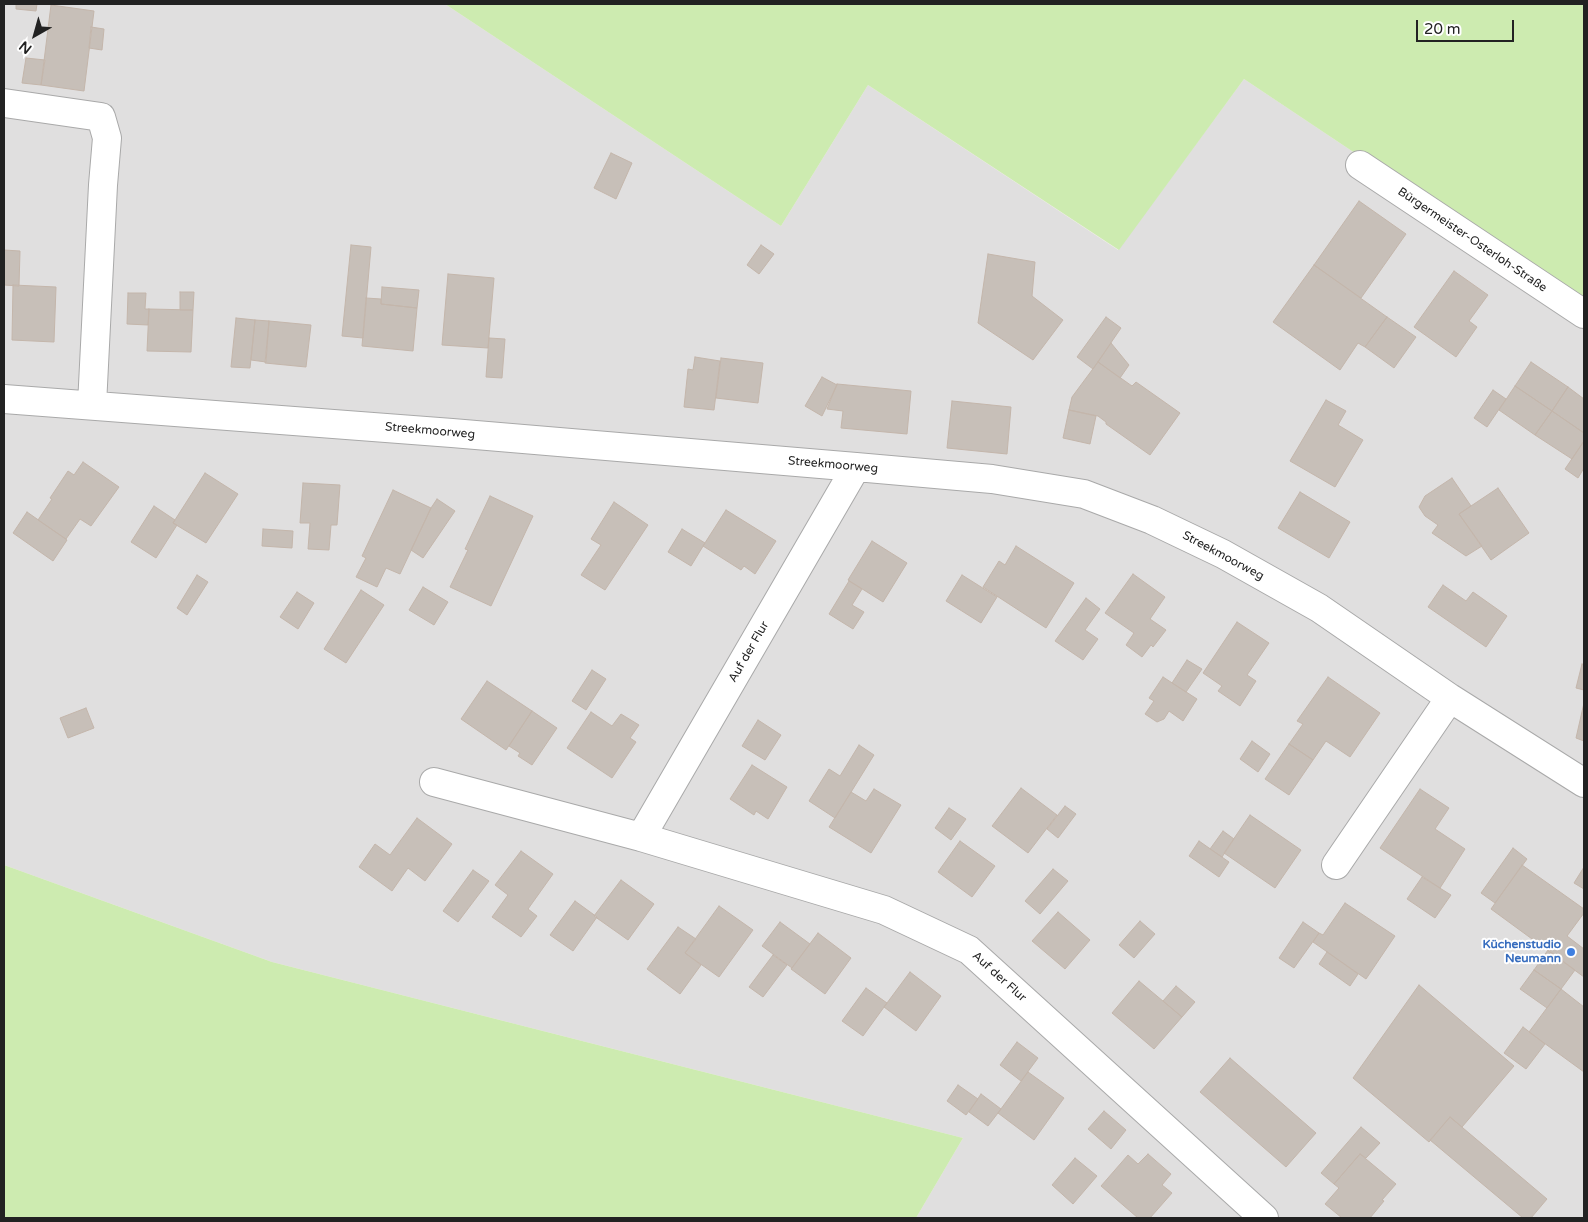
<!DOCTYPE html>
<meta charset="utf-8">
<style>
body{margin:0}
#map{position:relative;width:1588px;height:1222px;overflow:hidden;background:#f2efe9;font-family:"Varela Round",sans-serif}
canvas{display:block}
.frame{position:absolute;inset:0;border:5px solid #222;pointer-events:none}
.north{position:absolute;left:10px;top:10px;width:50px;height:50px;-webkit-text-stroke:4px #fff;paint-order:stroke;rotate:218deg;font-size:14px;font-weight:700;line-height:20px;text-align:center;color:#222}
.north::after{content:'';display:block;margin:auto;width:18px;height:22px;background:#222;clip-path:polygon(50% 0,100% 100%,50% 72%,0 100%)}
.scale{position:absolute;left:1416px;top:20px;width:98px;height:22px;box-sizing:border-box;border:2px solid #222;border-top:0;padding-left:6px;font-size:15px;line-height:18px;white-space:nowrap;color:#222;-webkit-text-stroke:4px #fff;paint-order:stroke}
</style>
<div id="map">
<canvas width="1588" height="1222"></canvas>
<div class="frame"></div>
<div class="north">N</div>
<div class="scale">20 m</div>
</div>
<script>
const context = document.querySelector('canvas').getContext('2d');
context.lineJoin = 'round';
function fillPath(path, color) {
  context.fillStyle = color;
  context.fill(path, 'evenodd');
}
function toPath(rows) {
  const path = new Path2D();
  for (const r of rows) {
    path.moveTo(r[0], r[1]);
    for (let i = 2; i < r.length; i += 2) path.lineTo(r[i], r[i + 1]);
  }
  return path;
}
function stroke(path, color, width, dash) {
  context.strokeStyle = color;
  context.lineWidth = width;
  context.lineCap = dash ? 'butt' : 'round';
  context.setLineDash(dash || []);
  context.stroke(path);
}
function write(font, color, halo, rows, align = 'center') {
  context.font = font + ' "Varela Round",sans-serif';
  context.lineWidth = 4;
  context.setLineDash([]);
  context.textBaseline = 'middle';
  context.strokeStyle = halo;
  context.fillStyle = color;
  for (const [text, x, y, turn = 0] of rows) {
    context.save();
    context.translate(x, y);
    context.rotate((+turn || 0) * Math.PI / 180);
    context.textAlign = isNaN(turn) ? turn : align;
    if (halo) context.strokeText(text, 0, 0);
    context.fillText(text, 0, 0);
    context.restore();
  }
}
fillPath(toPath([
 [4,4,445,4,781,226,868,85,1118,250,1244,79,1584,306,1584,1218,916,1218,963,1138,272,962,4,865]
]), '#e0dfdf');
fillPath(toPath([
 [445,4,1584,4,1584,306,1244,79,1119,250,868,85,781,226],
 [4,865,272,962,963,1138,916,1218,4,1218]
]), '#cdebb0');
const building = toPath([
 [16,4,37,4,36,11,16,9,16,4],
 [51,5,94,11,84,91,41,85,51,5],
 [91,27,104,29,102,50,89,48,91,27],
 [26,58,45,60,41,85,22,83,26,58],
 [611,153,632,163,616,199,594,188,611,153],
 [1359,201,1406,234,1361,298,1314,265,1359,201],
 [351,245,371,247,363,338,342,336,351,245],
 [761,245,774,254,759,274,747,265,761,245],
 [4,250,20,251,19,286,4,285,4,250],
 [988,254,1035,262,1032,296,1063,320,1033,360,978,323,988,254],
 [1314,265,1387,317,1365,347,1358,343,1340,370,1273,322,1314,265],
 [1454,271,1488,295,1469,321,1477,327,1456,357,1414,327,1454,271],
 [448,274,494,278,488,348,442,345,448,274],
 [13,285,56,287,54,342,12,340,13,285],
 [382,287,419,290,417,308,381,304,382,287],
 [180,292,194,292,193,310,180,310,180,292],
 [128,293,146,293,145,309,149,309,148,325,127,324,128,293],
 [366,298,381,299,381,304,417,308,413,351,362,346,366,298],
 [149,309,193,310,191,352,147,351,149,309],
 [1106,317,1121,328,1093,369,1077,357,1106,317],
 [1387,317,1416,337,1394,368,1365,347,1387,317],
 [236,318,255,320,250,368,231,367,236,318],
 [255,320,269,321,266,362,251,360,255,320],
 [269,321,311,325,306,367,265,363,269,321],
 [489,338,505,339,502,378,486,377,489,338],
 [1111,343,1129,365,1120,378,1098,362,1111,343],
 [695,357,720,361,714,410,684,407,688,369,693,370,695,357],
 [721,358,763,363,758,403,716,398,721,358],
 [1098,362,1132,386,1136,382,1180,413,1150,455,1106,424,1106,422,1098,416,1069,410,1072,397,1098,362],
 [1531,362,1568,387,1552,411,1515,386,1531,362],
 [822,377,837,385,822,416,805,406,822,377],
 [837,384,911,391,907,434,841,428,843,411,827,409,837,384],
 [1515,386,1552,411,1535,435,1499,410,1515,386],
 [1568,387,1584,399,1584,433,1552,411,1568,387],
 [1493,390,1506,399,1487,427,1474,418,1493,390],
 [1326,400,1346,411,1338,425,1363,440,1335,487,1290,461,1326,400],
 [952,401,1011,407,1007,454,947,448,952,401],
 [1069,410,1096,416,1090,444,1063,438,1069,410],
 [1552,411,1584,433,1584,441,1572,459,1535,435,1552,411],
 [1584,441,1584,468,1578,478,1565,469,1584,441],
 [83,462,119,487,91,526,80,519,66,539,38,520,52,499,50,498,68,471,74,475,83,462],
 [205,473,238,494,206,543,173,523,205,473],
 [1452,478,1471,506,1459,514,1482,546,1466,556,1432,533,1438,525,1425,516,1419,507,1425,496,1452,478],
 [303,483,340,485,337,525,331,525,329,550,308,549,310,523,300,523,303,483],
 [1498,488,1529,533,1491,560,1459,514,1498,488],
 [393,490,431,508,400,574,386,568,377,587,356,577,366,558,362,556,393,490],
 [1300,492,1350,522,1329,558,1278,528,1300,492],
 [490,496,533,516,491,606,450,587,468,550,465,549,490,496],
 [437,499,455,511,423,558,411,550,431,508,437,499],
 [614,502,648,525,605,590,581,575,601,545,591,539,614,502],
 [154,506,175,520,173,523,177,525,156,558,131,542,154,506],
 [726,510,776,541,755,574,744,566,741,570,703,546,726,510],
 [27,512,67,540,53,561,13,533,27,512],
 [263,529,293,531,292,548,262,546,263,529],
 [682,529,705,543,691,566,668,552,682,529],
 [872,541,907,563,883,602,848,580,872,541],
 [1016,546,1074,583,1046,628,983,587,999,561,1005,565,1016,546],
 [1133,574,1165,597,1150,619,1166,630,1153,647,1151,645,1142,657,1126,645,1134,633,1105,613,1133,574],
 [197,575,208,582,187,615,177,608,197,575],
 [962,575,997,597,981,623,946,601,962,575],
 [849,581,862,589,852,605,864,612,853,629,829,614,849,581],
 [1443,585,1466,601,1473,592,1507,616,1486,647,1428,607,1443,585],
 [423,587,448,602,434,625,409,610,423,587],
 [361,590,384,605,346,663,324,649,361,590],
 [297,592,314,603,298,629,280,617,297,592],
 [1086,598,1100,609,1085,630,1098,639,1083,660,1055,641,1086,598],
 [1237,622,1269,643,1247,675,1256,681,1240,706,1218,691,1222,686,1203,673,1237,622],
 [1187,660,1202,669,1186,692,1172,683,1187,660],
 [1582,664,1584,665,1584,690,1576,688,1582,664],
 [592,670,606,679,586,710,572,701,592,670],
 [1163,677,1197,699,1183,721,1169,711,1164,719,1157,722,1145,714,1154,701,1149,698,1163,677],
 [1328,677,1380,713,1350,757,1326,741,1313,760,1289,744,1303,724,1297,721,1328,677],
 [487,681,532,711,506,750,461,719,487,681],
 [1584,703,1584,741,1576,738,1584,703],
 [86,708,94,728,68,738,60,718,86,708],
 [532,711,557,728,532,765,518,756,520,753,509,746,532,711],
 [591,712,612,726,621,714,639,725,630,738,636,742,612,778,567,748,591,712],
 [758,720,781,735,765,760,742,746,758,720],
 [1252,741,1270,754,1258,772,1240,759,1252,741],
 [1289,744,1313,760,1289,795,1265,779,1289,744],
 [859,745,874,755,835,818,809,801,829,769,840,776,859,745],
 [752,765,787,787,768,819,756,811,754,815,730,799,752,765],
 [1021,788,1057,815,1028,853,992,826,1021,788],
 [874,789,901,805,871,853,829,827,851,792,866,801,874,789],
 [1420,789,1449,808,1435,829,1465,849,1440,888,1380,848,1420,789],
 [1065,806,1076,814,1058,838,1047,829,1065,806],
 [949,808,966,819,951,840,935,828,949,808],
 [1250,815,1301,850,1275,888,1224,853,1250,815],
 [417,818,452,844,425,881,408,868,392,891,359,867,375,844,390,855,417,818],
 [1223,831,1234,839,1222,857,1210,849,1223,831],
 [960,841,995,866,972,897,938,872,960,841],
 [1199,841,1229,862,1219,877,1189,856,1199,841],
 [1513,848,1527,859,1495,903,1481,893,1513,848],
 [521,851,553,874,528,909,537,916,521,937,492,917,508,895,495,885,521,851],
 [1522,865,1584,909,1584,913,1567,936,1584,949,1584,977,1491,909,1522,865],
 [1584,867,1584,889,1574,883,1584,867],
 [1053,869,1068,881,1040,914,1025,901,1053,869],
 [473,870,489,881,458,922,443,911,473,870],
 [1422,877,1451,895,1435,918,1407,899,1422,877],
 [621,880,654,904,628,940,594,916,621,880],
 [575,901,597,917,573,951,550,935,575,901],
 [1345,903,1395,936,1366,979,1313,942,1319,933,1323,935,1345,903],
 [719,906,753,930,719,977,685,953,719,906],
 [1058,912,1090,940,1065,969,1032,941,1058,912],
 [1140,921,1155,934,1134,958,1119,945,1140,921],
 [780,922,810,944,792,968,762,946,780,922],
 [1303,922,1319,933,1294,968,1279,958,1303,922],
 [678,927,696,939,685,953,701,965,680,994,647,969,678,927],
 [818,933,851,958,825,994,791,969,818,933],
 [1548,950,1575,970,1561,989,1534,970,1548,950],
 [1327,952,1358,974,1350,986,1319,964,1327,952],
 [773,955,787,965,763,997,749,987,773,955],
 [1534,970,1561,989,1547,1008,1520,989,1534,970],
 [910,972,941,996,916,1031,884,1007,910,972],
 [1139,981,1182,1017,1154,1049,1112,1013,1139,981],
 [1419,985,1514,1066,1462,1127,1450,1117,1429,1142,1353,1078,1419,985],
 [1176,986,1195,1002,1182,1017,1163,1001,1176,986],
 [866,988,887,1003,863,1036,842,1021,866,988],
 [1561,989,1584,1007,1584,1072,1529,1032,1561,989],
 [1523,1027,1545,1044,1526,1069,1504,1053,1523,1027],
 [1017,1042,1038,1058,1021,1081,1000,1065,1017,1042],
 [1230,1058,1316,1133,1286,1167,1200,1092,1230,1058],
 [1028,1072,1064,1098,1034,1140,998,1113,1028,1072],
 [958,1085,978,1099,966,1115,947,1101,958,1085],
 [981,1094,1001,1109,988,1126,969,1112,981,1094],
 [1104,1111,1126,1130,1111,1149,1088,1129,1104,1111],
 [1450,1117,1547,1199,1531,1218,1523,1218,1430,1140,1450,1117],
 [1361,1127,1380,1143,1366,1158,1360,1154,1334,1184,1321,1173,1361,1127],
 [1148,1154,1171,1174,1162,1185,1172,1193,1150,1218,1138,1218,1101,1186,1128,1155,1138,1164,1148,1154],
 [1360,1154,1396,1184,1382,1200,1384,1201,1370,1218,1342,1218,1325,1204,1339,1188,1334,1184,1360,1154],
 [1075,1158,1097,1176,1073,1204,1052,1185,1075,1158]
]);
fillPath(building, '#c7bfb8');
stroke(building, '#c4b6ab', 1);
const minor = toPath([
 [4,103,101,117,107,138,103,185,92,405],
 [1360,165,1584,314],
 [4,399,452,433,856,467,992,479,1084,494,1152,520,1223,554,1319,608,1450,698,1584,783],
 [856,467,641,837,884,910,969,950,1264,1218],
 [434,782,641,837],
 [1336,865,1450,698]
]);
stroke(minor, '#a9a9a9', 30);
stroke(minor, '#fff', 28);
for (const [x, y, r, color] of [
 [1571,952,5,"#3f7fe0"]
]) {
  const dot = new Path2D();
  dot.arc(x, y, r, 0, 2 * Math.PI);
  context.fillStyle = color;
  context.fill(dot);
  stroke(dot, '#fff', 2);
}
write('12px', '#222', '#fff', [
 ["Bürgermeister-Osterloh-Straße",1472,240,34],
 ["Streekmoorweg",430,431,5],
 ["Streekmoorweg",833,465,5],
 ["Streekmoorweg",1223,556,28],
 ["Auf der Flur",749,652,-60],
 ["Auf der Flur",999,977,42]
]);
write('bold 12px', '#366cbe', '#fff', [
 ["Küchenstudio",1561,945],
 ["Neumann",1561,959]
], 'right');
</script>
